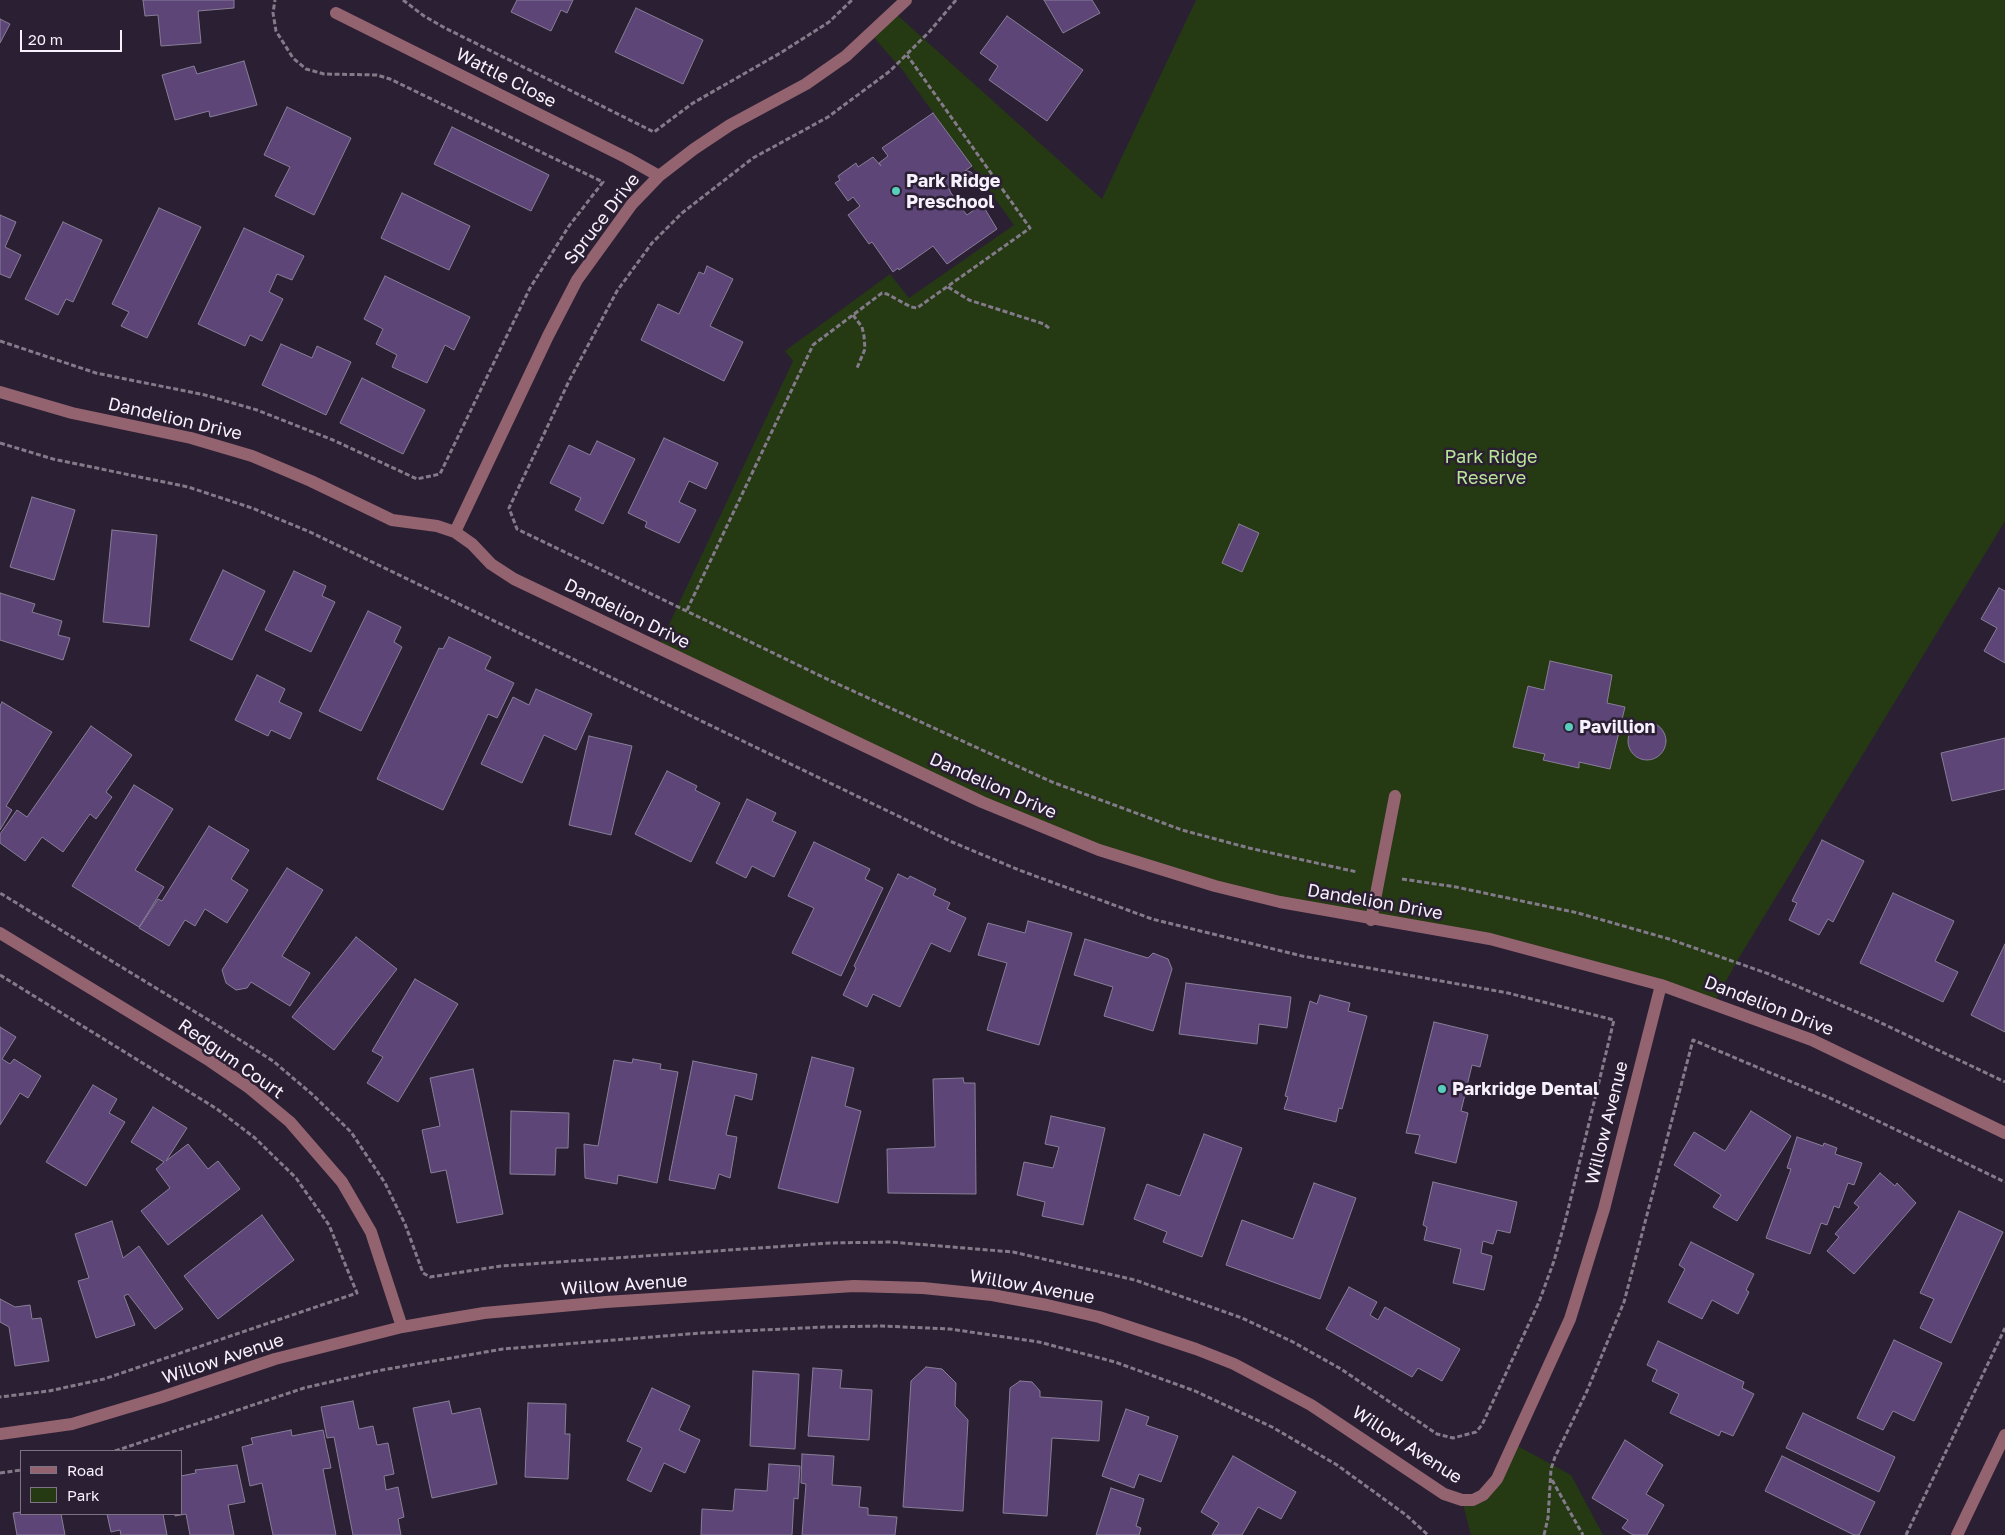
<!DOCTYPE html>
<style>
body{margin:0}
#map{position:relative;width:2005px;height:1535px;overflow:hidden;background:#2b2033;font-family:"Golos Text",sans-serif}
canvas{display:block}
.legend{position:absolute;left:20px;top:1450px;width:162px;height:65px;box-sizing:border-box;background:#2b2033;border:1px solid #7d7384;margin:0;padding:6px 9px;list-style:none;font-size:15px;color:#f7f0fd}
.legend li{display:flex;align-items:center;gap:10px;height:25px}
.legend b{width:25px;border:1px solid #7d7384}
.scale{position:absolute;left:20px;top:30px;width:102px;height:22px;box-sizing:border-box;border:2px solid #f7f0fd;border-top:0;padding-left:6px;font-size:15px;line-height:18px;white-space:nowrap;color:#f7f0fd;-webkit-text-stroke:4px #2b2033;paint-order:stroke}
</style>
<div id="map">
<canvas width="2005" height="1535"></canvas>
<ul class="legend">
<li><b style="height:6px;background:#946370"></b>Road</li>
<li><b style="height:14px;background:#253913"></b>Park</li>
</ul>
<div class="scale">20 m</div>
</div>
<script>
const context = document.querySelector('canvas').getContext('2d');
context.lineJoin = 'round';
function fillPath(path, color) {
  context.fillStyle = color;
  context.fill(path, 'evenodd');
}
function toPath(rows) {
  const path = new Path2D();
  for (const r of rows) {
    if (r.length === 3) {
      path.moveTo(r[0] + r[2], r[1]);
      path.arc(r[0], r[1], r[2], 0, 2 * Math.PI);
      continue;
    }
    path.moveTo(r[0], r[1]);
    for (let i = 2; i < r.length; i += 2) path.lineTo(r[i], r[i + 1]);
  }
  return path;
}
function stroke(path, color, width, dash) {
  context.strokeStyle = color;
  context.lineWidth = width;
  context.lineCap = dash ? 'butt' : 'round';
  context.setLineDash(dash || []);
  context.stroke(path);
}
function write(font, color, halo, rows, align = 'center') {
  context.font = font + ' "Golos Text",sans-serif';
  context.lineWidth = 5;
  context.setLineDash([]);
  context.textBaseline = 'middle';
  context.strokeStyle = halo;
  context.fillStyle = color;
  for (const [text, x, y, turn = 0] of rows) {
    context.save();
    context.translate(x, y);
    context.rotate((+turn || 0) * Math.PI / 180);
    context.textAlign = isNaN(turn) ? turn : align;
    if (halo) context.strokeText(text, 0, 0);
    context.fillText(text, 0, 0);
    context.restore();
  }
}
fillPath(toPath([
 [1196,0,2005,0,2005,521,1740,956,1714,1003,1543,952,1348,916,1099,850,658,648,793,361,785,351,890,274,909,298,1014,225,904,72,871,34,894,12,1102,199],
 [1514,1444,1571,1475,1603,1535,1471,1535,1462,1500,1483,1495]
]), '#253913');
const building = toPath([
 [143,0,234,0,234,8,198,11,201,43,161,46,158,15,145,16,143,0],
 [517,0,573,0,567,13,561,10,551,31,511,12,517,0],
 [1044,0,1092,0,1100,13,1063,33,1044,0],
 [636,8,703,40,683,84,615,52,636,8],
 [1007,16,1083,70,1047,121,989,80,998,66,980,53,1007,16],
 [0,19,10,24,0,43,0,19],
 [244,61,257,105,210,117,209,111,175,120,162,75,194,66,197,74,244,61],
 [287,107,351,138,314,215,275,196,290,167,264,155,287,107],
 [933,113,972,166,953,179,949,189,951,193,956,200,959,197,966,206,962,209,967,215,982,204,997,229,947,264,933,246,899,270,898,268,893,272,872,242,869,244,848,215,860,206,853,197,848,201,835,183,840,180,838,176,856,163,858,167,873,157,881,166,879,163,888,156,882,148,933,113],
 [452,127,549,175,531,211,434,164,452,127],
 [967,179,8],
 [402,193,470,226,449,270,381,238,402,193],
 [159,208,201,227,147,338,121,326,129,312,112,304,159,208],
 [0,215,16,222,5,247,21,255,10,278,0,274,0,215],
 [63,222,102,240,73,302,66,299,58,315,25,299,63,222],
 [244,228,304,256,292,280,277,274,269,292,283,299,262,341,250,335,245,346,198,324,244,228],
 [707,266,733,279,710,326,743,342,724,381,641,340,658,304,679,314,699,272,704,274,707,266],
 [385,276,470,317,454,350,445,345,427,383,392,367,397,355,376,344,383,329,364,319,385,276],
 [281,344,312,358,317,346,351,362,326,415,262,385,281,344],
 [362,378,425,410,403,454,340,423,362,378],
 [664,438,718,463,706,489,689,481,679,502,696,510,679,543,645,527,647,522,628,513,664,438],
 [597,441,635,459,603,524,575,510,581,498,550,483,569,445,590,455,597,441],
 [32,497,75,510,54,580,10,567,32,497],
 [1239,524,1259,533,1242,572,1222,563,1239,524],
 [112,530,157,535,149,627,103,622,112,530],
 [223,570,265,591,232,660,190,640,223,570],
 [294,571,326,586,322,596,335,602,311,652,265,630,294,571],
 [1999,588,2005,591,2005,663,1984,651,1997,628,1981,619,1999,588],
 [0,593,35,604,32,612,62,621,58,635,70,638,63,660,0,640,0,593],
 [368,611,401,627,394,642,402,647,361,731,319,711,368,611],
 [449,637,491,657,485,669,514,683,497,718,488,714,443,810,377,779,439,648,443,649,449,637],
 [1550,661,1612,675,1607,703,1625,707,1610,769,1579,762,1579,768,1543,760,1545,754,1513,747,1528,686,1544,690,1550,661],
 [257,675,285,689,279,702,302,713,290,739,271,730,268,736,235,720,257,675],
 [536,689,592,714,576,750,544,735,522,783,481,764,513,697,529,705,536,689],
 [2,702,52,732,6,806,12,810,0,830,0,706,2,702],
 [1647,741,19],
 [91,726,132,755,106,792,112,797,96,819,90,814,63,852,42,837,25,861,0,843,0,834,17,810,27,817,91,726],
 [589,736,632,746,611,835,569,825,589,736],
 [2005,738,2005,789,1952,801,1941,753,2005,738],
 [667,771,697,786,695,790,720,803,691,862,635,834,667,771],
 [134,785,173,809,135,870,164,887,139,927,72,886,134,785],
 [747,799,776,813,772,821,796,832,774,877,752,866,746,878,716,863,747,799],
 [209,826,249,850,231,879,248,890,227,923,205,909,195,926,185,920,169,946,139,928,158,899,162,901,209,826],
 [1822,840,1864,861,1833,922,1828,919,1819,935,1789,920,1797,903,1792,901,1822,840],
 [814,842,870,869,865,879,883,888,841,976,792,953,814,908,788,896,814,842],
 [287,868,323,890,282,956,310,973,290,1006,251,982,247,988,236,990,226,983,222,970,287,868],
 [898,874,908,879,910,876,936,889,933,895,950,903,947,909,966,918,950,952,931,943,900,1007,873,994,867,1007,843,995,856,968,854,966,898,874],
 [1893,893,1954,921,1935,961,1958,972,1943,1002,1860,963,1893,893],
 [1028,921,1072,933,1039,1045,987,1030,1007,963,978,955,988,923,1025,933,1028,921],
 [356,937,397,969,334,1050,292,1017,356,937],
 [1085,939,1148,958,1153,953,1168,959,1172,969,1153,1031,1104,1016,1113,987,1074,975,1085,939],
 [2005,944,2005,1032,1971,1015,2005,944],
 [415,979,458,1004,398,1102,367,1083,383,1057,372,1051,415,979],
 [1186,983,1291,997,1287,1028,1259,1024,1257,1044,1179,1034,1186,983],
 [1320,995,1350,1003,1348,1011,1367,1016,1342,1109,1339,1108,1336,1122,1284,1109,1288,1097,1285,1096,1310,1001,1317,1004,1320,995],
 [1434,1022,1488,1035,1480,1067,1472,1065,1461,1111,1468,1113,1456,1163,1415,1153,1420,1135,1406,1133,1434,1022],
 [0,1027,16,1037,2,1059,10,1064,14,1059,41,1076,28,1098,20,1093,0,1125,0,1027],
 [812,1057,854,1068,845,1106,861,1111,838,1203,778,1188,812,1057],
 [633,1059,661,1064,660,1069,678,1072,657,1183,618,1175,617,1184,585,1178,584,1144,598,1146,614,1060,632,1063,633,1059],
 [693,1061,757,1074,752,1100,735,1095,726,1135,737,1137,730,1178,719,1174,715,1189,669,1180,693,1061],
 [473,1069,503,1214,457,1223,446,1170,431,1173,422,1130,440,1126,430,1078,473,1069],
 [963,1078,964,1083,975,1083,976,1194,888,1193,887,1149,935,1147,933,1079,963,1078],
 [93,1085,117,1099,109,1113,125,1122,86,1186,46,1162,93,1085],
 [153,1107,187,1128,166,1161,188,1144,208,1169,218,1161,240,1189,168,1245,141,1211,170,1188,156,1169,164,1162,131,1142,153,1107],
 [511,1111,569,1113,568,1148,556,1148,555,1175,510,1174,511,1111],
 [1751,1111,1791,1136,1737,1221,1713,1207,1721,1195,1674,1165,1694,1132,1725,1151,1751,1111],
 [1051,1116,1105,1128,1083,1225,1042,1216,1045,1202,1017,1195,1024,1162,1053,1168,1059,1147,1045,1144,1051,1116],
 [1204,1134,1242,1148,1202,1257,1163,1242,1167,1232,1134,1219,1147,1184,1180,1196,1204,1134],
 [1797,1137,1823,1146,1824,1143,1837,1148,1835,1154,1862,1163,1854,1185,1848,1183,1839,1208,1834,1206,1827,1225,1821,1223,1810,1254,1766,1238,1791,1169,1787,1168,1797,1137],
 [1880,1173,1895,1186,1897,1183,1916,1203,1854,1274,1827,1251,1839,1237,1835,1234,1859,1207,1854,1203,1880,1173],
 [1433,1182,1517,1202,1510,1233,1497,1230,1493,1244,1483,1241,1481,1253,1492,1256,1484,1290,1453,1283,1461,1249,1424,1240,1427,1227,1423,1225,1433,1182],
 [1314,1183,1356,1198,1320,1299,1226,1265,1242,1220,1293,1239,1314,1183],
 [1959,1211,2003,1232,1951,1343,1920,1328,1934,1299,1920,1293,1959,1211],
 [262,1215,294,1260,218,1319,184,1276,262,1215],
 [112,1221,123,1258,139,1246,183,1309,155,1329,128,1294,124,1296,135,1325,96,1338,78,1281,89,1278,75,1234,112,1221],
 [1691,1242,1754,1274,1746,1290,1749,1292,1738,1314,1712,1300,1702,1319,1668,1302,1685,1269,1679,1265,1691,1242],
 [1349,1287,1377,1302,1370,1315,1378,1320,1385,1307,1460,1349,1442,1381,1418,1368,1412,1377,1326,1329,1349,1287],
 [0,1299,15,1307,30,1305,32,1319,41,1318,49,1361,15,1366,9,1327,0,1322,0,1299],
 [1894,1340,1942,1363,1914,1421,1893,1411,1883,1430,1857,1418,1894,1340],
 [1658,1341,1744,1382,1742,1388,1754,1394,1733,1436,1721,1431,1719,1436,1670,1413,1679,1394,1652,1381,1657,1370,1647,1365,1658,1341],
 [926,1367,942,1369,956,1383,955,1406,968,1420,963,1511,903,1507,911,1381,926,1367],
 [813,1368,842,1370,840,1388,872,1390,869,1440,808,1436,813,1368],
 [753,1371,799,1374,795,1449,750,1446,753,1371],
 [1020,1381,1032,1382,1040,1391,1040,1397,1102,1401,1099,1441,1052,1438,1047,1516,1003,1513,1010,1388,1020,1381],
 [652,1388,690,1406,679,1430,700,1440,685,1473,664,1463,651,1492,627,1480,642,1448,627,1441,652,1388],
 [353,1401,359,1429,373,1426,377,1445,388,1443,394,1474,384,1476,386,1490,398,1487,404,1517,398,1519,401,1535,353,1535,334,1437,327,1438,321,1407,353,1401],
 [449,1401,452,1414,480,1408,497,1484,432,1498,413,1408,449,1401],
 [528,1403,566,1404,565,1434,570,1434,568,1479,525,1477,528,1403],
 [1126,1409,1149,1417,1146,1425,1178,1436,1161,1482,1139,1474,1134,1488,1102,1476,1126,1409],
 [1803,1413,1895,1457,1879,1492,1786,1448,1803,1413],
 [291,1430,292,1436,323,1430,331,1468,323,1469,336,1535,273,1535,262,1483,250,1486,242,1447,253,1444,251,1438,291,1430],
 [1625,1440,1663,1465,1646,1494,1664,1505,1647,1535,1633,1535,1622,1528,1628,1520,1592,1498,1625,1440],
 [802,1454,834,1456,832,1485,861,1487,859,1507,868,1508,868,1515,897,1517,895,1535,802,1535,806,1484,801,1483,802,1454],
 [1233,1456,1296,1492,1281,1519,1258,1507,1242,1535,1212,1535,1219,1523,1201,1512,1233,1456],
 [1782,1456,1875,1502,1859,1535,1854,1535,1765,1491,1782,1456],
 [769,1464,800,1466,798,1499,794,1498,792,1535,701,1535,702,1509,733,1511,735,1489,767,1491,769,1464],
 [237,1465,245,1502,228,1505,234,1535,190,1535,186,1514,175,1516,175,1514,181,1514,181,1476,196,1473,195,1470,237,1465],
 [1111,1488,1144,1499,1136,1526,1141,1528,1139,1535,1096,1535,1111,1488],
 [21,1512,61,1514,65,1535,17,1535,13,1513,21,1512],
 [107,1514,163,1514,167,1535,121,1535,120,1530,111,1532,107,1514]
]);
fillPath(building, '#5d4578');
stroke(building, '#887e97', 1);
stroke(toPath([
 [403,0,424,16,445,28,654,132,693,103,782,52,829,22,852,0],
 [956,0,930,31,890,71,828,117,753,158,682,213,652,243,617,291,569,381,509,508,517,529,829,680,1052,782,1182,830,1249,848,1357,872],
 [948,287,969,300,1044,324,1050,329],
 [853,315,862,327,864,336,865,349,857,368],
 [0,341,96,373,205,395,257,410,333,440,417,479,440,474,530,288,569,226,603,182,390,79,377,75,324,74,306,69,293,58,276,31,273,13,275,0],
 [0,443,53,459,188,487,252,508,310,532,952,842,1019,870,1152,919,1302,956,1508,993,1614,1020,1566,1218,1554,1261,1539,1302,1482,1425,1476,1432,1453,1438,1437,1434,1341,1369,1293,1342,1242,1318,1135,1280,1013,1252,891,1242,830,1243,501,1266,430,1277,423,1273,405,1224,385,1183,351,1132,313,1095,273,1061,215,1024,0,893],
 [687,610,813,345,882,293,887,294,911,307,917,308,1030,228,907,55],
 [1402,879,1456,887,1578,913,1669,939,1769,974,1875,1020,2005,1082],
 [0,975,217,1109,255,1138,296,1178,329,1225,357,1293,104,1379,49,1391,0,1397],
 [115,1451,304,1388,382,1370,503,1349,701,1333,824,1327,882,1326,950,1329,1039,1342,1115,1362,1195,1391,1272,1427,1337,1465,1406,1515,1428,1535],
 [0,1473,21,1470],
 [1552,1480,1583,1535],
 [1544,1535,1548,1518,1551,1469,1555,1457,1587,1391,1624,1302,1693,1040,1832,1099,2005,1182],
 [1906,1535,2005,1328]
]), '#837a8a', 3, [5, 2.5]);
stroke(toPath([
 [336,13,627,158,659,176],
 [0,392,72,413,191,438,252,456,311,481,392,520,437,526,455,532,472,544,491,564,514,579,982,802,1099,850,1215,886,1280,902,1490,939,1661,985,1812,1040,2005,1133],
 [455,532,548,336,577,280,632,204,659,176,694,149,730,125,806,84,846,56,906,0],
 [1371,920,1395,796],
 [0,933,210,1061,248,1087,290,1122,342,1182,371,1232,402,1327],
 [0,1434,72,1424,162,1397,275,1359,402,1327,442,1320,484,1313,606,1302,854,1286,923,1288,992,1295,1047,1305,1099,1317,1196,1349,1234,1364,1311,1405,1444,1494,1462,1500,1473,1500,1483,1495,1497,1479,1570,1319,1604,1209,1661,985],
 [1957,1535,2005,1435]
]), '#946370', 12);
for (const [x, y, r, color] of [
 [896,191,5,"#59cebf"],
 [1569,727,5,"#59cebf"],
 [1442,1089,5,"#59cebf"]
]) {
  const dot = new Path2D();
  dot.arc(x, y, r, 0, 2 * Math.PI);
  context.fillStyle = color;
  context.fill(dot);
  stroke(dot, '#2b2033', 2);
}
write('18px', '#f7f0fd', '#2b2033', [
 ["Wattle Close",506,78,27],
 ["Spruce Drive",602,219,-52],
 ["Dandelion Drive",175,419,13],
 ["Dandelion Drive",627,614,26],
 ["Dandelion Drive",993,786,24],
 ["Dandelion Drive",1375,902,10],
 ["Dandelion Drive",1769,1006,21],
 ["Redgum Court",231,1059,35],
 ["Willow Avenue",1607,1123,-76],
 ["Willow Avenue",624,1285,-4],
 ["Willow Avenue",1032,1287,10],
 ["Willow Avenue",223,1359,-18],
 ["Willow Avenue",1407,1445,33]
]);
write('bold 18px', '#f7f0fd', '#2b2033', [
 ["Park Ridge",906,181],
 ["Preschool",906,202],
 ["Pavillion",1579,727],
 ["Parkridge Dental",1452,1089]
], 'left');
write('18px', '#bae797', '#2b2033', [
 ["Park Ridge",1491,457],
 ["Reserve",1491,478]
]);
</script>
